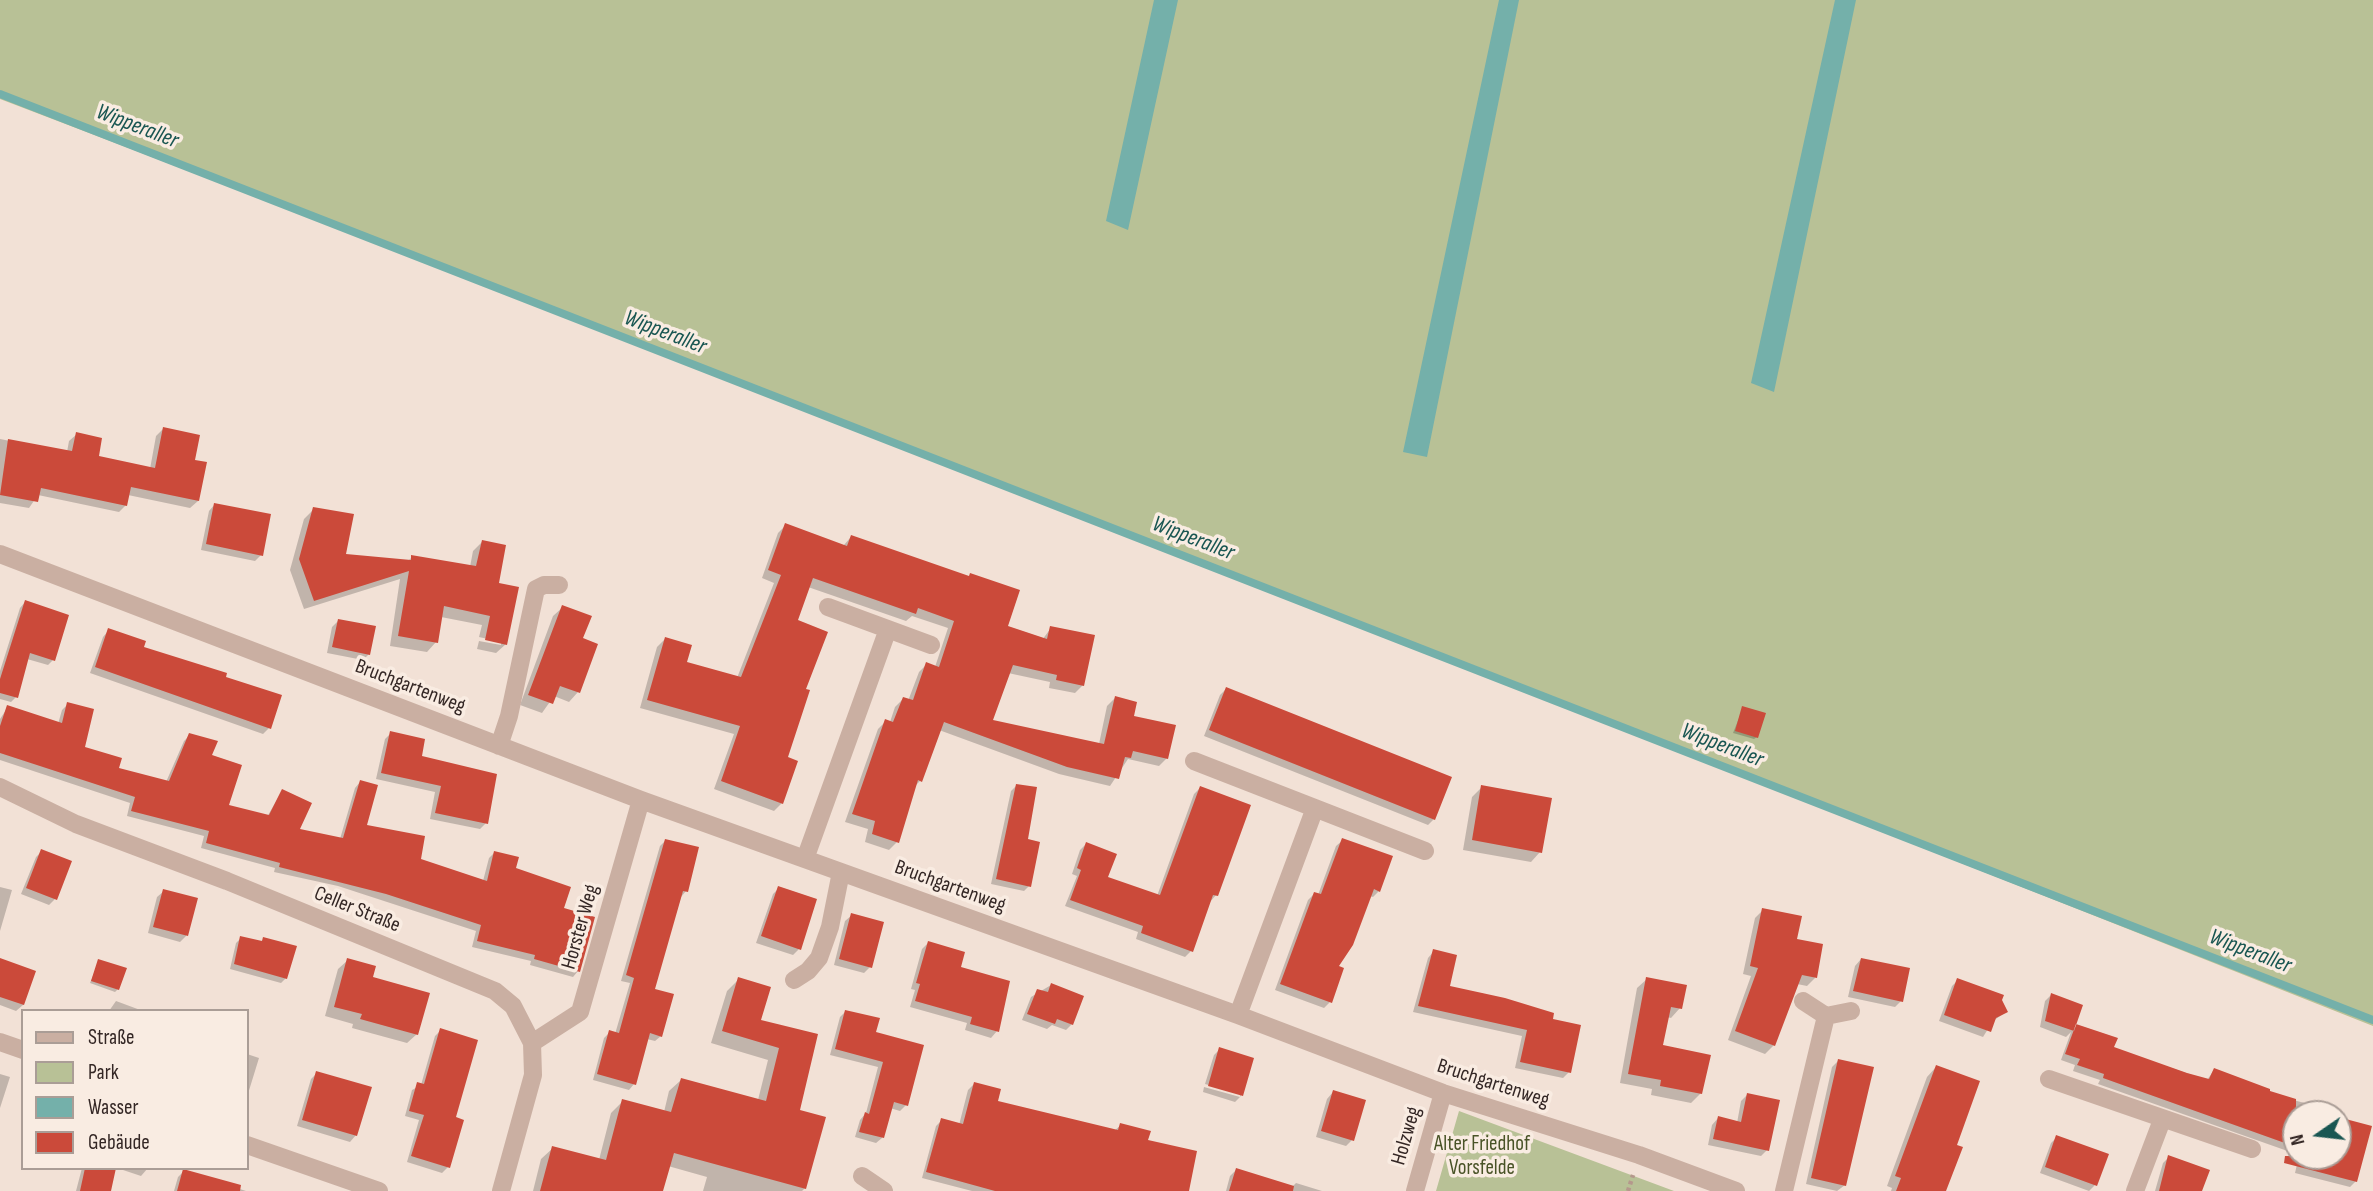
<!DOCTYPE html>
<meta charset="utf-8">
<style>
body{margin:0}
#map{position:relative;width:2373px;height:1191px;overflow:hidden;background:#f2e1d6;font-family:"Sofia Sans Condensed",sans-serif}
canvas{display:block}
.legend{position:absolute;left:21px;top:1009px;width:228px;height:161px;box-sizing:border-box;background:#f9ece2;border:2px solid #aa9d96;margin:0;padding:9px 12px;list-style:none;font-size:21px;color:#342725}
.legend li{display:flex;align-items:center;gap:14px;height:35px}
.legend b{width:35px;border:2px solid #aa9d96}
.north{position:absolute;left:2282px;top:1100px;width:70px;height:70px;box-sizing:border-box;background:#f9ece2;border:2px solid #aa9d96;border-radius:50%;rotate:256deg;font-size:19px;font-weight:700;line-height:28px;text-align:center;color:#342725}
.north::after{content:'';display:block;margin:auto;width:24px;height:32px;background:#195652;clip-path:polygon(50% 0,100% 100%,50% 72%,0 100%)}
</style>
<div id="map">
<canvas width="2373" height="1191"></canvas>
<ul class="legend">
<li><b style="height:9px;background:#caafa2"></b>Straße</li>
<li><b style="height:19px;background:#b8c196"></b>Park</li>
<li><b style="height:19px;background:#74b0aa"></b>Wasser</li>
<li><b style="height:19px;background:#cb4a3a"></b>Gebäude</li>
</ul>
<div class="north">N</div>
</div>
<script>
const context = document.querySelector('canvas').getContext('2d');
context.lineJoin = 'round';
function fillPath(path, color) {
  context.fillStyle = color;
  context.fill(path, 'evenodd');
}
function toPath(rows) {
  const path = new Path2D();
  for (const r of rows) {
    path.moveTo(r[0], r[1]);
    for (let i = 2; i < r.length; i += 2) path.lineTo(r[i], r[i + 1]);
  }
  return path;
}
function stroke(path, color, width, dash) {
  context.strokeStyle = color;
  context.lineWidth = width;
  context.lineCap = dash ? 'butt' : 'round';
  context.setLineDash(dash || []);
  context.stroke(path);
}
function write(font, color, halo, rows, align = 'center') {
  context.font = font + ' "Sofia Sans Condensed",sans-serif';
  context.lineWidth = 7;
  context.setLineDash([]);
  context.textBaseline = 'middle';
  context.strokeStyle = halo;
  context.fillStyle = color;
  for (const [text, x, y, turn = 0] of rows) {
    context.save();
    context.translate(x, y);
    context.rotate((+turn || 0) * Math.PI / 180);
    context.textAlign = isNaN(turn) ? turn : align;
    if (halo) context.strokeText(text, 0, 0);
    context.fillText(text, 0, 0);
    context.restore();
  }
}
fillPath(toPath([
 [0,0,2373,0,2373,1026,852,424,0,99],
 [1459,1111,1674,1191,1436,1191]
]), '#b8c196');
fillPath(toPath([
 [1154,0,1178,0,1128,230,1106,221],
 [1499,0,1519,0,1427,457,1403,452],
 [1835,0,1856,0,1774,392,1751,383]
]), '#74b0aa');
fillPath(toPath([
 [163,429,193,461,198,501,190,508,128,495,126,505,119,512,38,495,29,508,0,503,0,439,67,452,69,441,77,434,97,457,150,469,156,436],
 [215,504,261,555,255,561,201,550,209,511],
 [314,509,343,555,407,562,412,557,470,567,473,551,482,542,506,644,496,653,477,649,479,641,501,645,501,642,479,637,482,625,441,617,436,642,427,652,390,646,400,579,304,609,290,570,304,519],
 [786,525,843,546,851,537,1005,627,1042,640,1051,628,1083,685,1075,693,1049,688,1050,682,1008,673,990,722,1099,744,1107,706,1115,698,1167,758,1159,766,1128,759,1110,786,1059,774,939,730,920,781,914,787,897,842,889,850,865,842,868,829,845,822,878,729,886,721,890,722,895,707,903,699,908,701,919,672,927,664,935,667,948,628,912,616,906,621,808,587,796,621,803,690,786,758,782,803,774,811,714,789,734,734,640,708,657,647,665,639,685,663,737,678,774,583,762,578,778,533],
 [25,602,53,660,48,665,27,659,16,697,11,702,0,699,0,671,20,608],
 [563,607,581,639,596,645,578,692,569,702,554,696,542,713,520,705,553,616],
 [338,621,369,654,363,660,327,653,332,627],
 [109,630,142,648,224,678,269,728,263,734,90,673,103,637],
 [1226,689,1434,819,1428,825,1204,736,1220,695],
 [68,704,83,749,117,770,166,782,184,741,190,735,209,756,226,806,267,817,282,791,297,830,340,839,355,788,360,782,365,826,419,860,483,881,489,858,494,853,562,910,578,971,573,977,530,965,531,961,472,947,476,931,338,886,274,872,275,868,201,848,204,836,127,816,130,803,0,760,0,719,8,707,58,724,62,710],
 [1743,708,1757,737,1754,739,1733,733],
 [391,733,486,823,480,829,430,819,435,792,376,779,385,739],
 [1016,786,1026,841,1029,886,1024,891,991,884,1011,791],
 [1482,787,1540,852,1531,862,1463,850,1472,797],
 [1200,788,1216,895,1210,902,1191,951,1185,957,1136,939,1138,932,1065,906,1077,876,1072,874,1080,850,1086,844,1106,878,1157,896,1194,794],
 [1343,840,1379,891,1373,897,1369,896,1337,967,1330,1002,1324,1008,1275,990,1308,900,1314,894,1318,895,1336,846],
 [665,841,686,891,681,897,653,990,661,1036,655,1041,647,1039,634,1084,629,1090,593,1080,604,1038,610,1032,615,1034,630,983,621,981,660,846],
 [42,851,55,899,49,905,21,894,36,857],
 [0,887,12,890,0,931],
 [779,888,799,949,793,955,756,943,773,894],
 [164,891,196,899,186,936,180,942,148,933,157,897],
 [1763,910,1795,940,1815,978,1807,986,1797,984,1774,1045,1765,1054,1728,1040,1751,976,1743,974,1755,918],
 [852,915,870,967,864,973,834,965,845,921],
 [241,938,260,942,264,939,286,978,281,983,230,969,236,943],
 [928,943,959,968,1008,982,997,1031,991,1038,965,1030,967,1023,910,1007,915,990,911,989,922,949],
 [1434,951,1448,987,1551,1020,1569,1072,1563,1078,1515,1068,1522,1036,1413,1012,1428,958],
 [1861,959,1901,1001,1895,1007,1848,997,1855,966],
 [348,960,371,978,417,1034,407,1043,352,1028,353,1024,325,1016,338,969],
 [99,961,118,989,115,992,90,983],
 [0,968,34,972,23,1005,16,1011,0,1005],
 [739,979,759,1022,816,1035,798,1111,805,1188,802,1191,703,1191,707,1177,668,1166,662,1191,533,1191,541,1159,553,1148,599,1160,611,1113,623,1101,664,1112,669,1091,681,1080,758,1100,768,1060,711,1043,727,991],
 [1647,979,1680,1008,1671,1018,1667,1017,1661,1046,1701,1093,1691,1103,1651,1095,1652,1089,1620,1083,1637,988],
 [1958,980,2000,1001,2006,1012,1993,1021,1983,1037,1939,1021,1952,986],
 [1051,985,1072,1024,1066,1030,1052,1025,1047,1029,1022,1020,1031,997],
 [2051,995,2080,1006,2072,1030,2077,1026,2112,1048,2207,1080,2214,1070,2267,1093,2312,1105,2311,1111,2321,1114,2296,1114,2296,1154,2098,1084,2100,1080,2073,1071,2075,1065,2061,1060,2071,1032,2066,1037,2040,1027,2045,1001],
 [116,1001,143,1011,109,1011],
 [846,1011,874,1034,906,1105,900,1111,890,1108,882,1138,876,1143,855,1137,860,1120,866,1113,878,1067,830,1055,840,1017],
 [441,1030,454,1119,448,1167,442,1173,407,1162,419,1120,405,1116,412,1090,421,1085,435,1036],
 [1220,1049,1241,1095,1240,1097,1240,1094,1205,1084,1214,1055],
 [247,1054,259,1058,247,1097],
 [1838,1061,1845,1185,1837,1191,1806,1184,1832,1067],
 [1936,1067,1954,1146,1944,1191,1891,1191,1892,1188,1887,1186,1927,1077],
 [317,1073,356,1135,350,1142,297,1126,311,1079],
 [0,1074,10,1077,0,1108],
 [974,1084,996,1102,1114,1131,1121,1125,1146,1142,1187,1191,972,1191,922,1178,936,1126,942,1120,959,1125,968,1090],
 [1204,1087,1240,1097,1235,1102,1203,1092],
 [1333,1092,1352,1140,1346,1146,1316,1137,1327,1099],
 [1747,1095,1767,1150,1761,1156,1708,1145,1712,1125,1718,1118,1737,1123,1741,1101],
 [2057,1137,2095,1185,2089,1191,2040,1173,2051,1143],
 [2338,1139,2356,1181,2350,1187,2295,1173,2299,1156,2338,1156],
 [2169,1157,2200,1191,2155,1191,2163,1163],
 [82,1168,115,1168,109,1191,76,1191],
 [117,1168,148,1168,141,1176],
 [1236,1170,1292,1187,1296,1183,1322,1191,1226,1191,1230,1176],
 [184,1171,246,1191,174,1191,178,1177]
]), '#0003');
stroke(toPath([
 [0,94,2373,1020]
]), '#74b0aa', 8);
fillPath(toPath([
 [163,427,200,435,195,460,207,462,199,501,131,487,127,506,41,488,38,502,0,495,8,439,72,451,76,432,102,438,99,456,155,468],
 [214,503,271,514,263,556,206,544],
 [313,507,354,514,346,554,411,560,411,555,476,566,482,540,506,545,499,583,519,587,507,645,485,640,490,616,444,606,438,643,398,636,409,571,314,601,299,559],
 [785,523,847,546,851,535,969,576,970,573,1020,590,1008,626,1047,639,1050,626,1095,635,1084,686,1056,680,1057,675,1013,665,993,720,1104,744,1115,696,1137,702,1134,716,1176,725,1168,759,1133,751,1131,758,1125,757,1119,779,1067,767,944,722,922,782,918,780,899,843,872,834,875,821,852,814,885,719,893,722,903,697,913,700,926,662,939,667,954,621,918,608,916,614,813,578,798,620,828,632,806,689,810,690,788,757,798,761,783,804,721,781,740,726,647,700,665,637,692,645,687,662,741,677,781,575,768,570],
 [25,600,69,615,55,661,30,653,18,698,0,693,0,679],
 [562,605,592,616,583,638,598,644,580,693,560,686,553,704,528,695],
 [338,619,376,626,370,655,332,647],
 [108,628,146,641,144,647,227,673,226,677,282,695,271,729,95,667],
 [1226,687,1452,777,1435,820,1209,730],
 [67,702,94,709,85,747,122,758,119,768,169,781,189,733,218,741,212,755,242,765,229,805,269,815,282,789,312,803,300,829,343,838,360,780,378,785,367,825,425,836,421,859,487,881,494,851,519,857,516,868,571,887,564,908,595,917,580,972,534,959,535,955,477,941,481,925,386,894,279,867,280,863,206,843,209,831,131,811,135,797,0,753,0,726,7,705,62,723],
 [1742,706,1766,713,1758,738,1735,731],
 [390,731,425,739,422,756,497,774,488,824,435,813,441,786,381,773],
 [1016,784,1037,787,1028,839,1040,842,1031,887,996,879],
 [1481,785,1552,798,1542,853,1472,840],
 [1200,786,1251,805,1218,896,1213,895,1193,952,1141,933,1143,926,1070,900,1081,870,1077,868,1086,842,1117,854,1108,877,1160,895],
 [1342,838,1393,856,1380,892,1374,889,1353,945,1339,966,1344,968,1332,1003,1280,984,1314,892,1321,894],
 [665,839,699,847,688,892,683,891,655,989,674,994,662,1037,650,1033,636,1085,597,1074,609,1030,619,1033,634,978,626,975],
 [41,849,72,861,57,900,26,888],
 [778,886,817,899,801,950,761,936],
 [163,889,198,898,188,936,153,927],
 [1762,908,1802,916,1797,939,1823,944,1817,978,1802,975,1775,1046,1735,1031,1758,968,1750,966],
 [851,913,884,922,872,968,839,959],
 [240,936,262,941,263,937,297,946,287,979,234,964],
 [928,941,965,952,961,967,1010,981,999,1032,970,1024,972,1017,915,1001,920,984,916,983],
 [1433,949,1457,955,1450,986,1505,998,1554,1013,1553,1019,1581,1025,1571,1073,1520,1062,1527,1030,1418,1006],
 [0,958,36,971,24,1005,0,997],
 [347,958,376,966,373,977,430,993,418,1035,360,1019,362,1014,334,1007],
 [1861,958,1910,968,1903,1002,1853,991],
 [98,959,127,968,119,990,91,981],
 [738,977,771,987,761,1020,818,1034,800,1110,826,1117,806,1189,674,1153,663,1191,540,1191,552,1146,606,1160,622,1099,671,1112,681,1078,766,1101,779,1048,722,1031],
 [1646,977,1687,985,1682,1009,1671,1007,1663,1045,1711,1055,1702,1094,1660,1086,1661,1080,1628,1074],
 [1957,978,2004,995,2002,1000,2008,1012,1996,1018,1991,1032,1944,1015],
 [1051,983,1084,996,1073,1025,1057,1019,1055,1024,1027,1014,1037,989,1048,992],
 [2051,993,2083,1005,2074,1031,2045,1021],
 [845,1010,880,1018,876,1032,924,1045,908,1106,894,1102,884,1138,859,1132,865,1112,869,1114,883,1062,835,1049],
 [2076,1024,2118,1038,2114,1047,2187,1073,2209,1079,2214,1068,2270,1089,2270,1091,2296,1099,2296,1147,2103,1078,2104,1074,2077,1065,2080,1059,2065,1054],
 [440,1028,478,1040,456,1117,464,1120,450,1168,411,1156,424,1115,409,1111,417,1082,424,1084],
 [1219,1047,1254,1058,1243,1096,1208,1086],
 [1838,1059,1874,1067,1846,1186,1811,1178],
 [1936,1065,1980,1081,1957,1145,1963,1147,1946,1191,1896,1191,1901,1178,1895,1176],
 [316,1071,372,1087,357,1136,302,1120],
 [974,1082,1001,1089,998,1101,1118,1130,1120,1123,1151,1131,1148,1140,1197,1151,1189,1191,995,1191,926,1172,941,1118,963,1124],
 [1333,1090,1366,1100,1354,1141,1321,1131],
 [1747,1093,1780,1100,1769,1151,1713,1139,1718,1116,1741,1122],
 [2338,1117,2372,1126,2357,1182,2284,1163,2285,1156,2338,1156],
 [2056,1135,2109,1154,2097,1186,2045,1167],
 [2168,1155,2210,1170,2202,1191,2159,1191],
 [85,1168,116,1168,111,1191,80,1191],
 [1236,1168,1294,1186,1293,1191,1229,1191],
 [183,1169,241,1185,240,1191,177,1191]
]), '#cb4a3a');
stroke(toPath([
 [1628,1191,1633,1175]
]), '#b5988c', 4.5, [3.5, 3.5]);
stroke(toPath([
 [0,554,641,800,1238,1015,1443,1093,1639,1155,1736,1191],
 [828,607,931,645],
 [499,746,509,716,536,589,544,585,559,585],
 [1194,761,1425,851],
 [0,787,76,824,227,881,495,991,513,1006,532,1043,533,1075,501,1191],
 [805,859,888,629],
 [794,980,808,971,819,958,830,927,841,872],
 [1803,1001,1826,1016,1851,1011],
 [1238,1015,1315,808],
 [0,1042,23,1050],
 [532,1043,580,1012,641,800],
 [2049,1079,2252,1149],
 [247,1145,379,1191],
 [862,1176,884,1191],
 [1415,1191,1443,1093],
 [1784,1191,1826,1016],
 [2135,1191,2162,1120]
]), '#caafa2', 18);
write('21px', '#342725', '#f9ece2', [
 ["Bruchgartenweg",410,687,21],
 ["Bruchgartenweg",950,887,20],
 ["Celler Straße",357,910,22],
 ["Horster Weg",581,927,-74],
 ["Bruchgartenweg",1493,1084,18],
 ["Holzweg",1407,1136,-74]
]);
write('21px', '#495327', '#f9ece2', [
 ["Alter Friedhof",1482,1145],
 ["Vorsfelde",1482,1169]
]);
write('italic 23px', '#195652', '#f9ece2', [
 ["Wipperaller",137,127,21],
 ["Wipperaller",665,333,21],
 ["Wipperaller",1193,539,21],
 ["Wipperaller",1722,746,21],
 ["Wipperaller",2250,952,21]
]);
</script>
